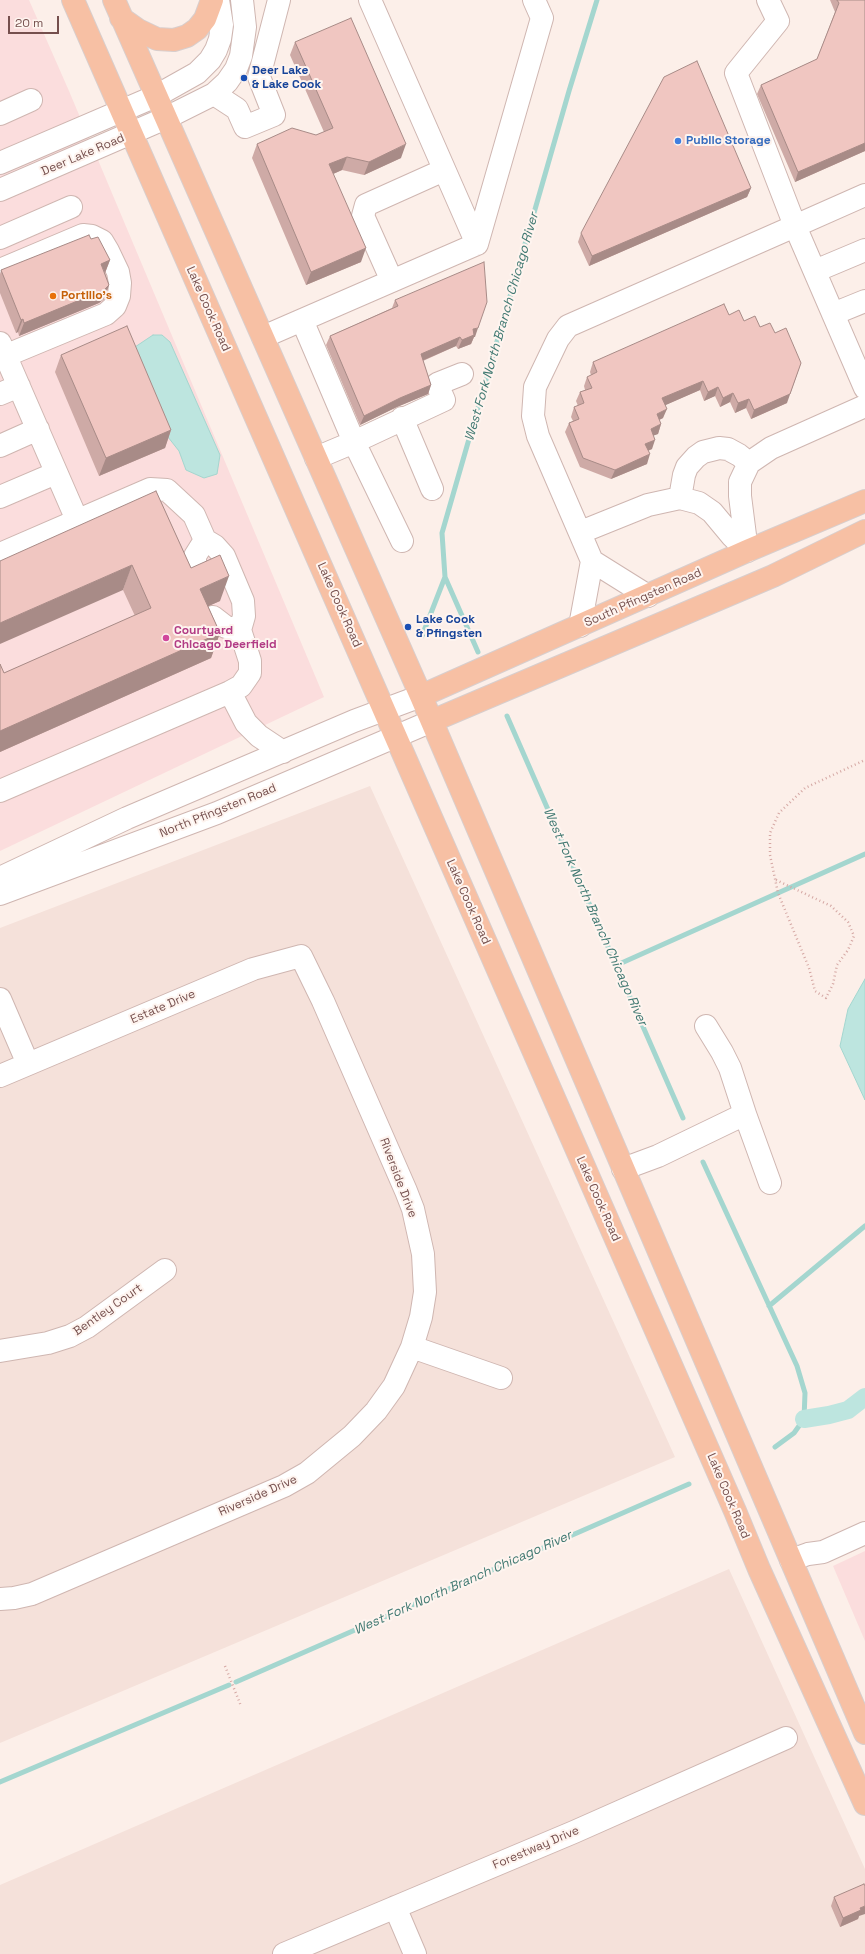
<!DOCTYPE html>
<style>
body{margin:0}
#map{position:relative;width:865px;height:1954px;overflow:hidden;background:#fcefe9;font-family:"Space Grotesk",sans-serif}
canvas{display:block}
.scale{position:absolute;left:8px;top:16px;width:51px;height:18px;box-sizing:border-box;border:2px solid #754f4d;border-top:0;padding-left:5px;font-size:12px;line-height:14px;white-space:nowrap;color:#754f4d;-webkit-text-stroke:3px #fef4ef;paint-order:stroke}
</style>
<div id="map">
<canvas width="865" height="1954"></canvas>
<div class="scale">20 m</div>
</div>
<script>
const context = document.querySelector('canvas').getContext('2d');
context.lineJoin = 'round';
function fillPath(path, color) {
  context.fillStyle = color;
  context.fill(path, 'evenodd');
}
function toPath(rows) {
  const path = new Path2D();
  for (const r of rows) {
    path.moveTo(r[0], r[1]);
    for (let i = 2; i < r.length; i += 2) path.lineTo(r[i], r[i + 1]);
  }
  return path;
}
function stroke(path, color, width, dash) {
  context.strokeStyle = color;
  context.lineWidth = width;
  context.lineCap = dash ? 'butt' : 'round';
  context.setLineDash(dash || []);
  context.stroke(path);
}
function write(font, color, halo, rows, align = 'center') {
  context.font = font + ' "Space Grotesk",sans-serif';
  context.lineWidth = 4;
  context.setLineDash([]);
  context.textBaseline = 'middle';
  context.strokeStyle = halo;
  context.fillStyle = color;
  for (const [text, x, y, turn = 0] of rows) {
    context.save();
    context.translate(x, y);
    context.rotate((+turn || 0) * Math.PI / 180);
    context.textAlign = isNaN(turn) ? turn : align;
    if (halo) context.strokeText(text, 0, 0);
    context.fillText(text, 0, 0);
    context.restore();
  }
}
fillPath(toPath([
 [370,786,675,1457,0,1743,0,928],
 [729,1569,865,1869,865,1954,0,1954,0,1885]
]), '#f5e1da');
fillPath(toPath([
 [0,0,29,0,69,91,324,697,0,851],
 [865,1551,865,1641,833,1566]
]), '#fbdddd');
const water = toPath([
 [153,335,162,335,170,342,220,455,217,474,204,478,186,470,179,451,164,432,135,347,153,335],
 [865,979,865,1100,840,1046,848,1009,865,979]
]);
fillPath(water, '#bde5df');
stroke(water, '#a4d6cf', 1);
stroke(toPath([
 [422,636,445,577],
 [478,652,445,577,442,533,569,91,597,0],
 [507,716,683,1118],
 [617,965,865,854],
 [703,1162,797,1366,805,1393,804,1419,794,1433,775,1447],
 [769,1306,865,1226],
 [236,1682,689,1484],
 [0,1782,229,1685]
]), '#a4d6cf', 5);
stroke(toPath([
 [804,1419,829,1415,848,1410,865,1397]
]), '#bde5df', 18);
const minor = toPath([
 [370,0,477,244],
 [768,0,778,21,736,73,795,226,865,195],
 [214,94,237,109,245,127,274,115,259,77,279,0],
 [0,114,31,100],
 [0,163,156,96,197,73,210,60,216,50,220,39,222,25,218,0],
 [0,190,166,118,214,94,227,82,236,69,241,56,245,27,242,0],
 [0,238,71,207],
 [477,244,542,18,534,0],
 [0,270,83,235,92,236,102,241,108,251,118,272,120,283,119,296,115,306,106,314,0,358],
 [815,271,865,250],
 [392,281,363,216,366,205,444,170],
 [833,314,865,301],
 [302,320,354,442,402,541],
 [263,337,477,244],
 [0,343,77,520],
 [0,394,19,386],
 [402,418,432,489],
 [0,446,38,429],
 [316,458,354,442,444,400,437,384,462,374],
 [0,497,56,473],
 [680,498,684,475,687,467,696,457,703,452,719,448,728,449,739,455,749,463],
 [581,532,648,505,680,498,699,503,712,512,732,536,747,551],
 [747,551,740,496,740,482,749,463,771,448,865,406],
 [0,554,150,489,167,490,194,515,205,540,215,546,224,556,243,601,244,616,240,630,250,661,250,673,241,686,230,692,0,791],
 [592,561,648,596],
 [195,574,195,556,205,540],
 [213,617,226,627,240,630],
 [580,626,592,561,538,436,533,416,535,387,558,339,568,326,795,226,865,388],
 [230,692,246,723,259,736,283,752],
 [0,878,127,818,354,721,421,696],
 [0,894,217,813,432,721],
 [0,999,28,1064],
 [0,1076,253,969,301,956,323,1001,406,1191,413,1209,423,1254,425,1292,421,1317,412,1347,394,1386,376,1411,352,1436,307,1473,284,1486,32,1594,14,1598,0,1599],
 [745,1114,770,1183],
 [623,1169,658,1156,745,1114,730,1068,722,1052,706,1026],
 [412,1347,501,1378],
 [0,1351,48,1343,70,1336,87,1327,165,1270],
 [791,1560,808,1554,823,1552,865,1533],
 [395,1907,415,1954],
 [284,1954,574,1832,786,1738]
]);
const major = toPath([
 [73,0,735,1511,759,1569,865,1804],
 [114,0,421,696,865,1733],
 [121,18,138,30,157,39,174,40,187,36,197,29,205,19,212,0],
 [421,696,747,551,865,501],
 [432,721,773,576,865,531]
]);
stroke(minor, '#cfb6b1', 24);
stroke(major, '#d8cecd', 24);
stroke(toPath([
 [776,880,831,906,848,922,854,936,848,950,837,965,833,984,826,998,815,991,809,968,778,893,770,855,770,833,779,813,805,788,865,760],
 [225,1666,241,1706]
]), '#d5a8a4', 2.5, [1, 3]);
stroke(minor, '#fff', 22);
stroke(major, '#f7c0a4', 22);
fillPath(toPath([
 [830,0,865,0,865,151,795,182,757,94,761,85,817,59,835,12],
 [295,42,401,158,364,175,342,170,333,174,361,262,306,285,252,158,257,144,316,135,324,132,290,55],
 [751,188,747,197,589,266,578,242,581,233],
 [91,239,110,260,105,273,109,285,104,299,99,303,19,336,18,332,16,333,0,293,0,274,1,270],
 [395,300,475,337,474,337,471,344,458,349,456,346,423,361,431,385,428,394,397,407,360,425,326,345,330,336,392,308],
 [729,315,787,403,751,419,746,408,735,413,730,402,720,407,715,396,704,401,700,390,665,405,663,418,659,420,661,424,658,434,653,435,652,449,648,451,647,464,611,479,580,467,565,432,569,423,573,421,571,417,574,407,578,406,576,401,580,392,585,390,584,386,587,377,591,375,590,372,593,362],
 [61,355,171,430,165,448,99,476,55,372],
 [156,491,191,568,220,601,208,606,220,633,211,658,0,752,0,664,4,673,135,616,123,590],
 [834,1897,859,1916,858,1919,840,1927,831,1906]
]), '#ceaaa6');
fillPath(toPath([
 [865,143,865,151,795,182,798,172],
 [406,144,401,158,364,175,369,162],
 [347,157,342,170,324,178,329,164],
 [751,188,747,197,589,266,592,256],
 [366,248,361,262,306,285,311,272],
 [110,260,105,273,101,264],
 [109,285,104,299,99,303,19,336,24,323],
 [23,319,18,332,16,333,21,320],
 [478,328,475,337,474,337,471,344,458,349,462,340,473,329],
 [460,337,456,346,417,363,421,354],
 [801,363,787,403,751,419,754,410],
 [703,381,700,390,659,408,662,398],
 [431,385,428,394,397,407,360,425,364,416,400,398],
 [718,387,715,396,704,401,708,392],
 [733,393,730,402,720,407,723,398],
 [749,399,746,408,735,413,738,403],
 [667,409,663,418,653,423,657,414],
 [661,424,658,434,647,438,651,429],
 [171,430,165,448,99,476,106,458],
 [655,440,652,449,642,453,645,444],
 [650,454,647,464,611,479,615,470],
 [132,565,123,590,0,644,0,623],
 [229,576,220,601,191,614,200,589],
 [220,633,211,658,0,752,0,731],
 [865,1906,865,1914,859,1916,858,1919,840,1927,843,1918,860,1908]
]), '#a88b87');
const building = toPath([
 [837,0,865,0,865,143,798,172,761,85,817,59,839,3,837,0],
 [351,18,406,144,369,162,347,157,329,164,366,248,311,272,257,144,292,128,316,135,333,128,295,42,351,18],
 [697,61,751,188,592,256,581,233,664,77,697,61],
 [89,235,91,239,98,237,110,260,101,264,109,285,104,290,24,323,23,319,21,320,1,270,89,235],
 [484,262,487,302,478,328,473,329,474,335,462,340,460,337,421,354,431,385,400,398,364,416,330,336,398,306,395,300,484,262],
 [724,304,729,315,739,310,744,321,755,316,760,327,770,323,775,333,786,328,801,363,790,394,754,410,749,399,738,403,733,393,723,398,718,387,708,392,703,381,662,398,667,409,657,414,661,424,651,429,655,440,645,444,650,454,615,470,583,458,569,423,579,419,574,407,584,403,580,392,592,388,587,377,597,372,593,362,724,304],
 [127,326,171,430,106,458,61,355,127,326],
 [156,491,191,568,220,555,229,576,200,589,220,633,0,731,0,664,4,673,151,608,132,565,0,623,0,561,156,491],
 [864,1884,865,1886,865,1906,860,1908,861,1910,843,1918,834,1897,864,1884]
]);
fillPath(building, '#f0c6c1');
stroke(building, '#a88b87', 1);
for (const [x, y, r, color] of [
 [244,78,4,"#1a4fb4"],
 [678,141,4,"#3f7fe0"],
 [53,296,4,"#e8710a"],
 [408,627,4,"#1a4fb4"],
 [166,638,4,"#d1479c"]
]) {
  const dot = new Path2D();
  dot.arc(x, y, r, 0, 2 * Math.PI);
  context.fillStyle = color;
  context.fill(dot);
  stroke(dot, '#fef4ef', 1.5);
}
write('bold 12px', '#164399', '#fef4ef', [
 ["Deer Lake",252,71],
 ["& Lake Cook",252,85],
 ["Lake Cook",416,620],
 ["& Pfingsten",416,634]
], 'left');
write('bold 12px', '#366cbe', '#fef4ef', [
 ["Public Storage",686,141]
], 'left');
write('12px', '#754f4d', '#fef4ef', [
 ["Deer Lake Road",83,155,-23],
 ["Lake Cook Road",208,309,66],
 ["South Pfingsten Road",643,598,-24],
 ["Lake Cook Road",339,605,66],
 ["North Pfingsten Road",218,811,-22],
 ["Lake Cook Road",468,902,66],
 ["Estate Drive",163,1007,-23],
 ["Riverside Drive",398,1178,69],
 ["Lake Cook Road",598,1199,66],
 ["Bentley Court",108,1310,-35],
 ["Riverside Drive",258,1496,-24],
 ["Lake Cook Road",728,1496,67],
 ["Forestway Drive",536,1848,-23]
]);
write('bold 12px', '#c56008', '#fef4ef', [
 ["Portillo's",61,296]
], 'left');
write('bold 12px', '#b23c85', '#fef4ef', [
 ["Courtyard",174,631],
 ["Chicago Deerfield",174,645]
], 'left');
write('italic 13px', '#417972', '#fef4ef', [
 ["West Fork North Branch Chicago River",502,327,-74],
 ["West Fork North Branch Chicago River",595,917,66],
 ["West Fork North Branch Chicago River",463,1583,-24]
]);
</script>
